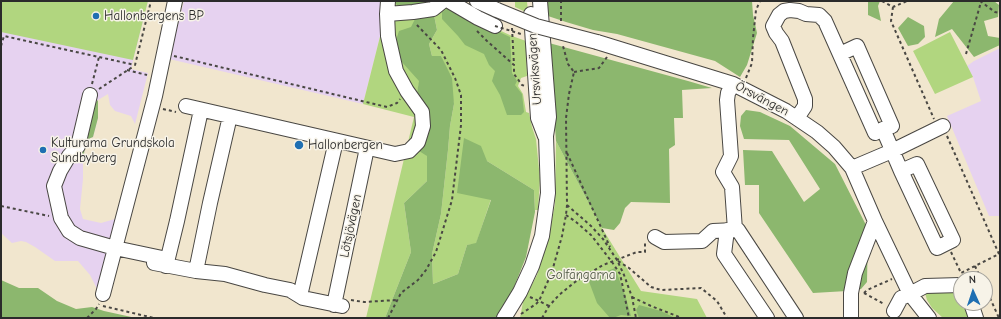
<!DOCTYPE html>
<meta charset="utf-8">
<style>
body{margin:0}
#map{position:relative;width:1001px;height:319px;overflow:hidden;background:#f1e6ce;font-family:"Comic Neue",sans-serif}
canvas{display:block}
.frame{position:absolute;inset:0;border:2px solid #2b2b2b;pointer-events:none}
.north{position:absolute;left:953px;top:271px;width:40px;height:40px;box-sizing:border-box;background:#f7f3e8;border:1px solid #a5a39c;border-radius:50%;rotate:357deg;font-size:11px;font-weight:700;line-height:16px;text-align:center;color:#2b2b2b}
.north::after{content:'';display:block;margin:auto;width:14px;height:18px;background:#1f6fb2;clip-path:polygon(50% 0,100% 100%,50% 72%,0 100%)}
</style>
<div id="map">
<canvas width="1001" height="319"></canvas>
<div class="frame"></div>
<div class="north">N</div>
</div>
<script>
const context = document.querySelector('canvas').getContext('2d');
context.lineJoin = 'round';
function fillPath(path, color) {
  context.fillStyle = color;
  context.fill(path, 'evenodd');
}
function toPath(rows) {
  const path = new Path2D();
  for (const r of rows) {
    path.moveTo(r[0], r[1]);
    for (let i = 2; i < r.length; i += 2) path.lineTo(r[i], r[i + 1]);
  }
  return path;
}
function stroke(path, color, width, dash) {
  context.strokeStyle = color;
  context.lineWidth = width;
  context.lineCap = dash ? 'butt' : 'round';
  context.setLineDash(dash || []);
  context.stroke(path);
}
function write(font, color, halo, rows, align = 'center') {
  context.font = font + ' "Comic Neue",sans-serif';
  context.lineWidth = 3;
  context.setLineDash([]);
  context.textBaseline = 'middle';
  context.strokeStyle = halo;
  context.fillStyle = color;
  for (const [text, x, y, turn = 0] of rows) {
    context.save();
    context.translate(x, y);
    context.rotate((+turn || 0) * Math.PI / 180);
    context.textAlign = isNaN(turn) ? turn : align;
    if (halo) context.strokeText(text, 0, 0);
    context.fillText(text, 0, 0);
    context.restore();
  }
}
fillPath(toPath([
 [1,1,148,1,131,69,148,73,135,124,131,116,115,111,110,105,108,94,98,100,98,118,93,137,86,140,83,161,83,179,80,209,83,219,101,223,115,219,98,291,90,275,78,261,55,261,35,247,26,242,21,241,12,243,1,233],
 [184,1,389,1,363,104,169,59],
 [1000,48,1000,216,989,216,947,116,981,101,973,77,967,66,974,61]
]), '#e6d2f0');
fillPath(toPath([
 [1,1,148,1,133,60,1,32],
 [389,1,430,1,446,6,512,36,526,41,527,76,521,78,518,86,523,94,526,112,529,113,532,127,536,139,540,179,538,210,535,210,534,190,487,161,491,199,476,244,467,245,458,274,433,284,432,254,441,214,448,150,450,126,454,104,441,56,432,56,429,44,437,30,434,15,417,93,427,156,427,181,404,203,411,252,385,318,366,318,414,117,363,104],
 [515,1,527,1,528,13,515,7],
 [950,32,973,77,935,94,913,51],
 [556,141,602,228,641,291,697,299,707,318,520,318,523,302,537,275,548,241,555,204],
 [954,291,961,294,961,303,965,303,973,318,943,318,932,308,927,300,925,293]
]), '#b1d67f');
fillPath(toPath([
 [394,1,425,1,432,3,402,6,397,5],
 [545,1,752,1,753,15,757,33,747,65,740,77,715,61,617,34,593,30,566,22,545,15],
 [868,1,880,1,878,6,881,21,868,15],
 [954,1,994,1,999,5,998,17,984,21,988,36,1000,38,1000,45,974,57,952,29,935,37,939,19],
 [448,8,510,37,512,73,517,81,515,85,522,94,524,112,521,115,507,115,500,95,492,81,495,71,489,65,484,54,465,45,458,36,442,19,442,12],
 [417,15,434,15,437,30,429,44,432,56,441,56,452,78,454,104,450,126,448,150,441,214,432,254,433,284,458,274,467,245,476,243,491,200,457,193,464,138,481,146,487,161,534,190,535,212,526,257,506,307,496,318,385,318,411,252,404,203,427,181,427,156,419,151,424,141,417,93,419,81,401,61,394,46,399,31,411,27],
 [908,17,924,26,925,37,918,44,908,46,898,28],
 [549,43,688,81,712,88,682,90,683,118,674,118,675,145,669,149,670,203,631,202,625,208,620,223,614,230,602,228,556,141],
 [98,100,98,118,93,137,86,140,83,161,81,143,92,106],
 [746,110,760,112,790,126,835,164,868,229,867,282,861,289,847,291,813,293,759,213,759,185,745,185,743,150,772,151,804,202,820,189,789,140,744,139,740,126,741,116],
 [615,268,626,298,631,316,621,315,613,318,610,318,597,303,588,279],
 [1,280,19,288,38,288,57,301,76,309,92,307,104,311,136,318,1,318],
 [639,305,661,311,675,318,639,318,636,310]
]), '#8cb76e');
const minor = toPath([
 [449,1,478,18,495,26],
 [477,1,497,10],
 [387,14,413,12,433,9,443,1],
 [531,14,538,118,545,136],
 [597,42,733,84,786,111,817,132,834,147,852,168,875,221,910,294,929,318],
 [840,54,857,46,892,126,883,129],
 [90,95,78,146,69,156,60,171,54,186,61,218,69,231,80,238,115,248,167,259],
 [186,106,395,154,409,151,418,142,423,126,422,112,407,91,396,71,388,36,387,14,388,1],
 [797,118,805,106,805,99,782,41,776,33,773,26,779,15,784,11,790,10,799,11,806,14,819,15,825,21,875,133,883,129,901,171,937,248,953,240,917,164,901,171],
 [852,168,892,151,943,126],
 [727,230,724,254,767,318],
 [735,230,738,230,796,318],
 [655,237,664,242,702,241,713,231,735,230,732,187,723,172,731,156,727,100,728,93,733,84],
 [154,263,196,271,225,274,265,285,290,290,303,298,342,306],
 [166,266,177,221,201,110],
 [196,271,210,203,230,116],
 [103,294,155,96,175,1],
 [300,296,336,141],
 [971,303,976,318],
 [334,305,367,148],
 [894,311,901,298,910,294,925,286,961,285],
 [504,318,509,310,520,292,532,266,542,236,548,193,546,136,549,117,540,1],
 [851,318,851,293,855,273,875,221]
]);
stroke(minor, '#494743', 16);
stroke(toPath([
 [882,1,893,7,907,1],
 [980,1,995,12,1000,13],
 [893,7,891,21,934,119],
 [561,21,561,1],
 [512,28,514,65],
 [477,31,488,42,514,65,514,74,522,85,525,86],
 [1,46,4,36,135,65,151,1],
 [966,54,981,2],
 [174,56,387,107,397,103,400,99],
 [127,70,147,75],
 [574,72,599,68,607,57],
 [746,78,752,63,753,38,756,10,760,1],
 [92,84,99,57],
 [99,89,134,66],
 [163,109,176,112],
 [947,136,999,254,961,273],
 [567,153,610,247],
 [567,205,591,226,603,239,617,260,624,275,632,297,636,318],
 [1,206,49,216],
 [566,215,576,222,591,235,612,262,620,274,622,283,629,318],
 [951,252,961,273],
 [618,261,629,268,651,287,661,290,701,288,717,301,727,318],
 [975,266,981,279],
 [985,287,999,318],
 [864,293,867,290,892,279],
 [864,293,884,304],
 [530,297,539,301,549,306],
 [632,297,651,306,682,318],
 [351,300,364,302,397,300],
 [103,306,154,318],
 [521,314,536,304,539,301,548,281,553,268,562,236,566,215,567,205,566,118,569,94,574,72,568,64,563,46],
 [87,318,96,309,99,304],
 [388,318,401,293,418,280,426,270,436,252,452,200,461,125,461,95,455,78,441,50,416,24],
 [542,318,549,306,559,295,575,282,603,265,637,252,645,252,645,243]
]), '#494743', 2, [3, 3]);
stroke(minor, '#fff', 14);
const minorBridge = toPath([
 [497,10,536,26,597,42]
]);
stroke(minorBridge, '#494743', 16, []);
stroke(toPath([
 [495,26,521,34]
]), '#494743', 2, [3, 3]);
stroke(minorBridge, '#fff', 14);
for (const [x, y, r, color] of [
 [96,16,4,"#1f6fb2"],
 [299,145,5,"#1f6fb2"],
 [43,150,4,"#1f6fb2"]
]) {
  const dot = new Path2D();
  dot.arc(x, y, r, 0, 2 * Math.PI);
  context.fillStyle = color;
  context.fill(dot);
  stroke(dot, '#f7f3e8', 1.5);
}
write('13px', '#2b2b2b', '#f7f3e8', [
 ["Hallonbergens BP",104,16],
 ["Kulturama Grundskola",51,143],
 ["Sundbyberg",51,158],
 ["Hallonbergen",308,145]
], 'left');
write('13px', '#2b2b2b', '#f7f3e8', [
 ["Ursviksvägen",535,69,-94],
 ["Örsvängen",762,99,28],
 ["Lötsjövägen",351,226,-78]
]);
write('13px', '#4c5640', '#f7f3e8', [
 ["Golfängarna",581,275]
]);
</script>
